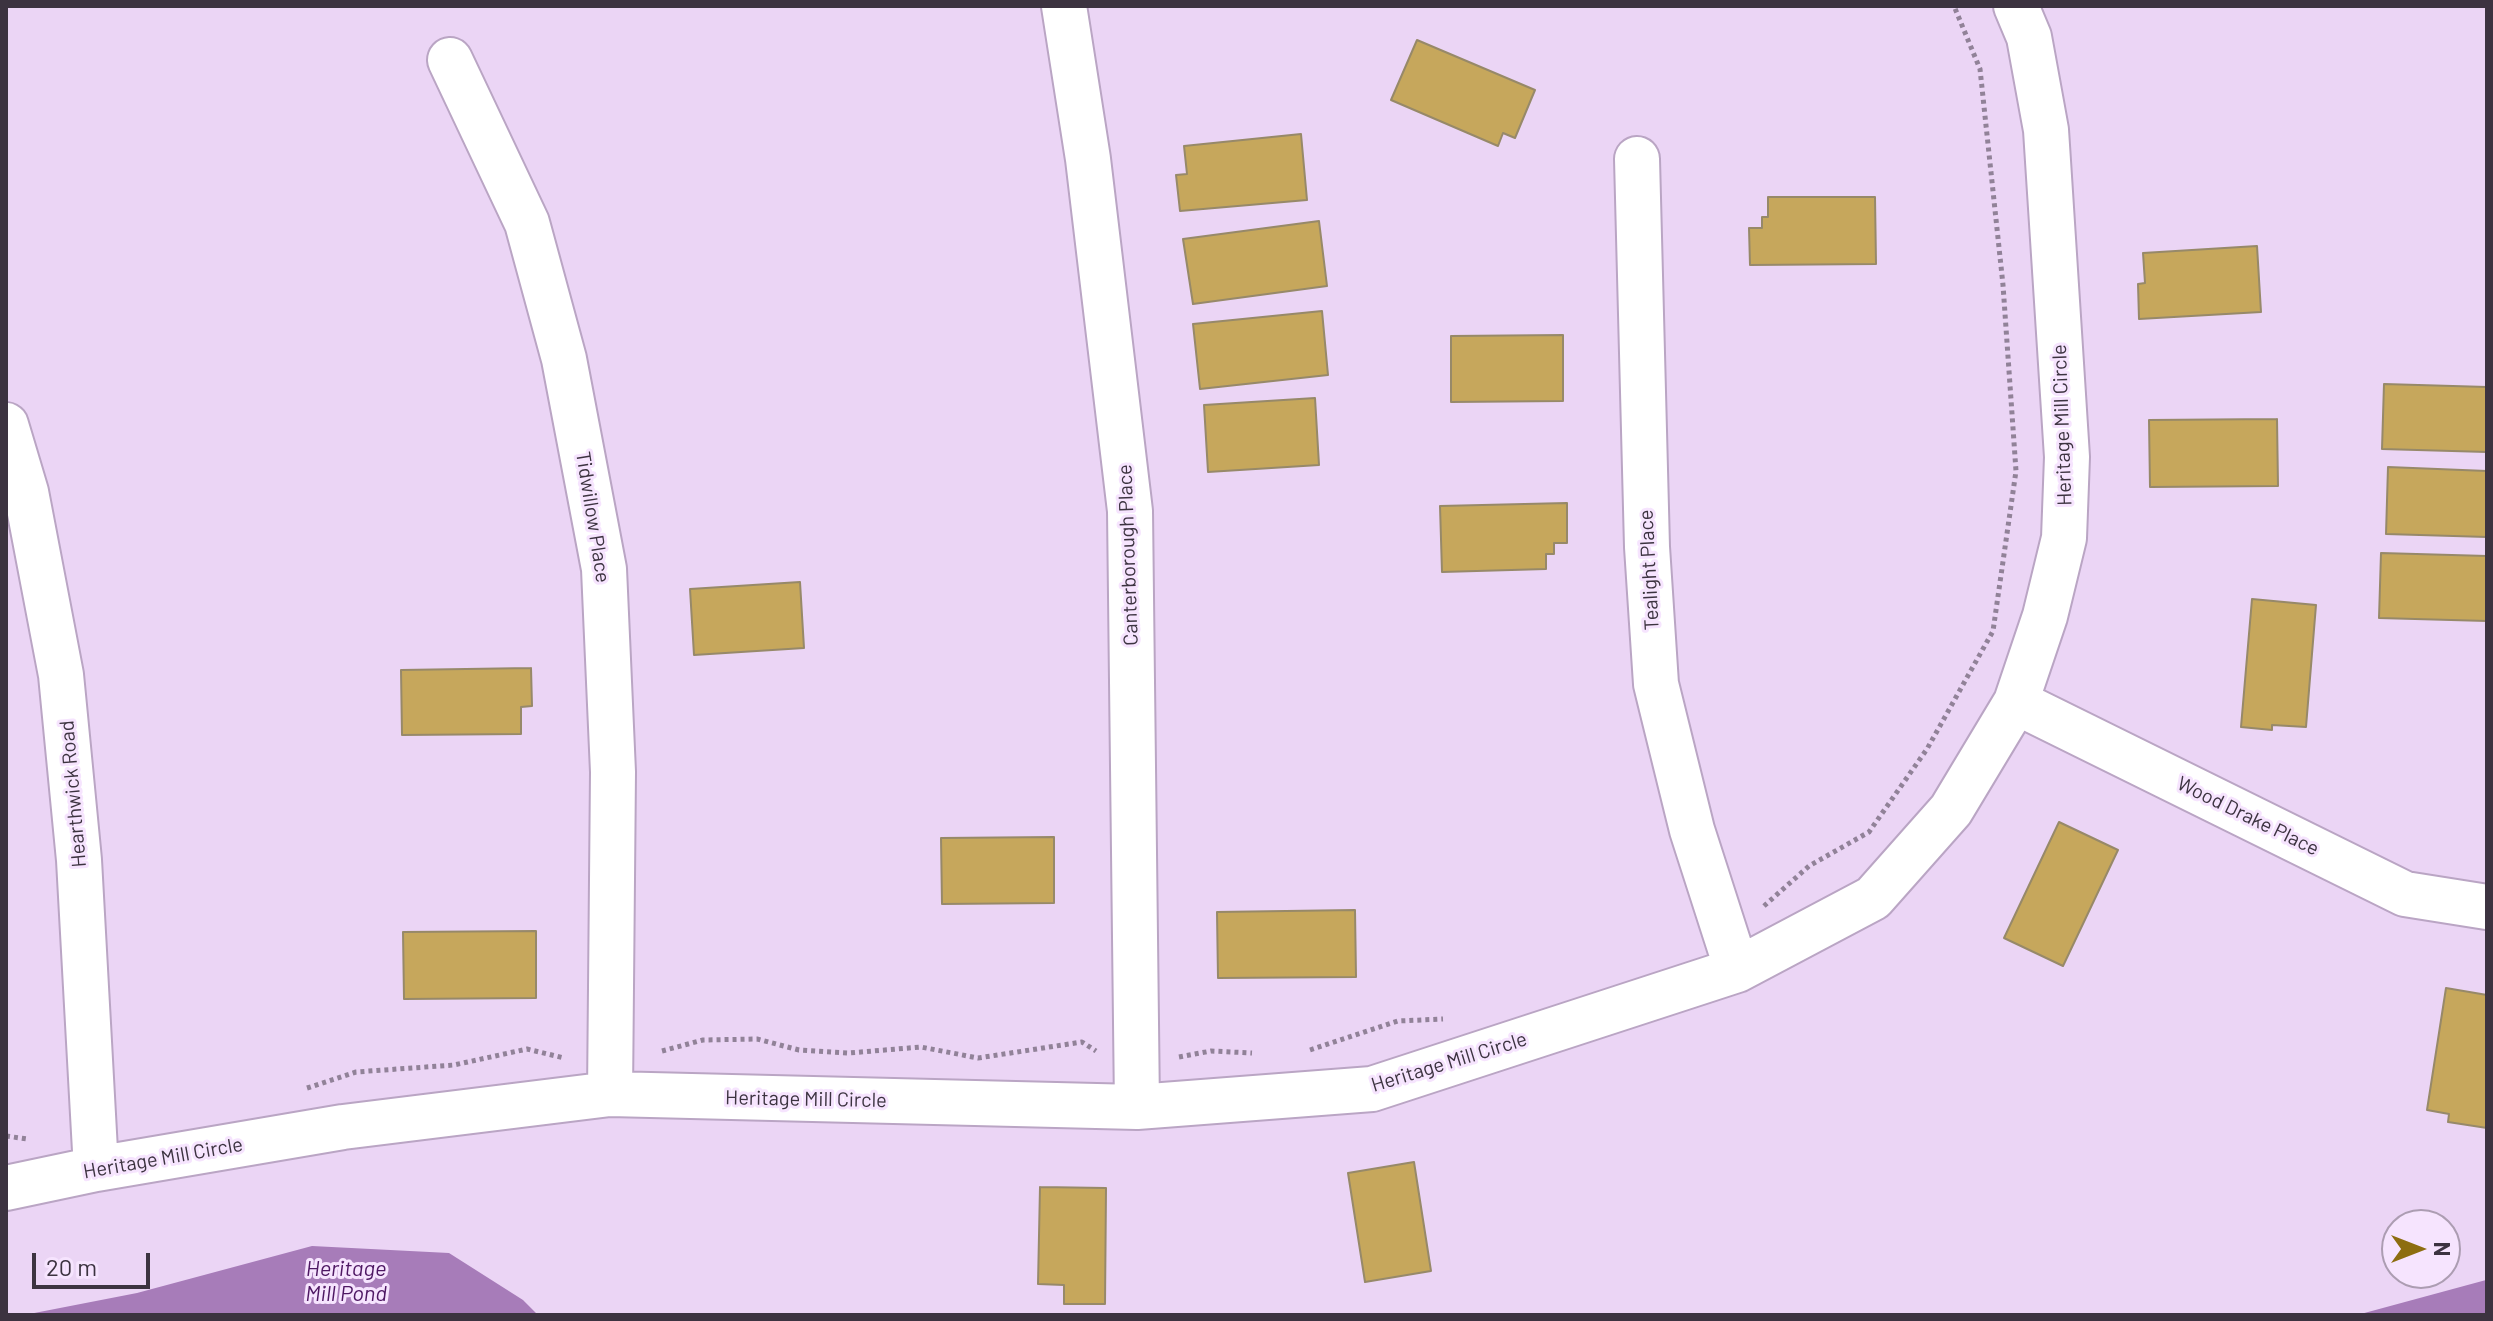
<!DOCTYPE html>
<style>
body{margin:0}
#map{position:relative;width:2493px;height:1321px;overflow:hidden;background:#ebd5f5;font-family:Barlow,sans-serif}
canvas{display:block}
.frame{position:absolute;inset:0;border:8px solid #3c3340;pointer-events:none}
.north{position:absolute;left:2381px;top:1209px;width:80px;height:80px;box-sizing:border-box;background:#f6e4fe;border:2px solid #ac9db2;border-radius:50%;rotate:90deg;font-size:22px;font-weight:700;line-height:32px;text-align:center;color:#3c3340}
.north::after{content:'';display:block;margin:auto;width:28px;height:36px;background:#8d6d10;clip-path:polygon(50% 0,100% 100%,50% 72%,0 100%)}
.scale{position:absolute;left:32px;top:1253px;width:118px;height:36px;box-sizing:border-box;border:4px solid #3c3340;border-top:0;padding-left:10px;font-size:24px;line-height:28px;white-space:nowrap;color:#3c3340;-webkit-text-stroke:6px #f6e4fe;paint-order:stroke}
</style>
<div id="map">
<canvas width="2493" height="1321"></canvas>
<div class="frame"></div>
<div class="north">N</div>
<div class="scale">20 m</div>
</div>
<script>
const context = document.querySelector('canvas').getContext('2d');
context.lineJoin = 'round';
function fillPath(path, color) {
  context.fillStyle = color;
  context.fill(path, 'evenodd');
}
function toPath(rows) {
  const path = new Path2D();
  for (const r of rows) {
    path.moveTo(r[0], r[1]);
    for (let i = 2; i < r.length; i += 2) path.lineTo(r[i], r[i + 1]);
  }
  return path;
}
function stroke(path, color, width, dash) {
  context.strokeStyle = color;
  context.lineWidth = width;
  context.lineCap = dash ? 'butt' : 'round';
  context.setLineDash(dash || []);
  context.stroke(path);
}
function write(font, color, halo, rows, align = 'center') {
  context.font = font + ' Barlow,sans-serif';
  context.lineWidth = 6;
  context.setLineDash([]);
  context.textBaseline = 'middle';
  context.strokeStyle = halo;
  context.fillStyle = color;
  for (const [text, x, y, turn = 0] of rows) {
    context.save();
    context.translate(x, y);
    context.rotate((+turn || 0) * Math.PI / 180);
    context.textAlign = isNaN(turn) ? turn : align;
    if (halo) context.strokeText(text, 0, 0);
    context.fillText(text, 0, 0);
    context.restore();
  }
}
fillPath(toPath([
 [312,1246,449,1253,523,1300,538,1315,24,1315,137,1293],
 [2487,1279,2487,1315,2357,1315,2486,1280]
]), '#a77cb9');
const building = toPath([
 [1417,40,1535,90,1515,138,1503,133,1498,146,1391,100,1417,40],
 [1301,134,1307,200,1180,211,1176,175,1187,174,1184,146,1301,134],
 [1768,197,1875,197,1876,264,1750,265,1749,228,1762,228,1762,217,1768,217,1768,197],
 [1319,221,1327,286,1193,304,1183,239,1319,221],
 [2257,246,2261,312,2139,319,2138,284,2145,283,2143,253,2257,246],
 [1322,311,1328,375,1200,389,1193,324,1322,311],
 [1563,335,1563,401,1451,402,1451,336,1563,335],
 [2384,384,2487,387,2487,452,2382,449,2384,384],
 [1315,398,1319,465,1208,472,1204,405,1315,398],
 [2277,419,2278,486,2150,487,2149,420,2277,419],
 [2388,467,2487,471,2487,537,2386,534,2388,467],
 [1567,503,1567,543,1554,543,1554,554,1546,554,1546,569,1442,572,1440,506,1567,503],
 [2381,553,2487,556,2487,621,2379,618,2381,553],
 [800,582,804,648,694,655,690,589,800,582],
 [2252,599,2316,605,2306,727,2272,725,2272,730,2241,727,2252,599],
 [531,668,532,706,521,707,521,734,402,735,401,670,531,668],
 [2059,822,2118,850,2063,966,2004,938,2059,822],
 [1054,837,1054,903,942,904,941,838,1054,837],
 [1355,910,1356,977,1218,978,1217,912,1355,910],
 [536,931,536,998,404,999,403,932,536,931],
 [2446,988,2487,995,2487,1128,2448,1122,2449,1114,2427,1110,2446,988],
 [1414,1162,1431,1271,1365,1282,1348,1173,1414,1162],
 [1040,1187,1106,1188,1105,1304,1064,1304,1064,1285,1038,1284,1040,1187]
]);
fillPath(building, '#c6a75c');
stroke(building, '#978969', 2);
const minor = toPath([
 [1064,6,1088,159,1130,511,1137,1107],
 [450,60,527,223,564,359,604,569,613,772,610,1094],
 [1637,159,1647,547,1656,684,1692,830,1737,970],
 [6,425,26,492,61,675,79,860,96,1169],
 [2016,702,2405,894,2487,907],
 [6,1188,96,1169,343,1127,610,1094,1137,1107,1372,1089,1737,970,1873,898,1951,810,2016,702,2045,616,2064,538,2067,457,2046,130,2029,37,2016,6]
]);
stroke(minor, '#baa5c4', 48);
stroke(toPath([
 [1764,906,1809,866,1869,832,1927,749,1993,631,2016,471,2003,285,1980,69,1954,6],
 [1310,1050,1398,1021,1443,1019],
 [662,1051,703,1040,757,1039,799,1050,849,1053,921,1047,978,1058,1082,1042,1096,1051],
 [1179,1057,1211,1051,1252,1053],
 [307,1088,356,1072,454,1065,527,1049,564,1058],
 [6,1136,27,1139]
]), '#918298', 5, [4, 4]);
stroke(minor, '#fff', 44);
write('20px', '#3c3340', '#f6e4fe', [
 ["Heritage Mill Circle",2062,425,-92],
 ["Tidwillow Place",593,517,81],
 ["Canterborough Place",1128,555,-92],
 ["Tealight Place",1649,570,-93],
 ["Hearthwick Road",73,794,-95],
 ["Wood Drake Place",2248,816,26],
 ["Heritage Mill Circle",1449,1062,-17],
 ["Heritage Mill Circle",806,1099,1],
 ["Heritage Mill Circle",163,1158,-10]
]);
write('italic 22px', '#4e1763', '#f6e4fe', [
 ["Heritage",346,1269],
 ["Mill Pond",346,1294]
]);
</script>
